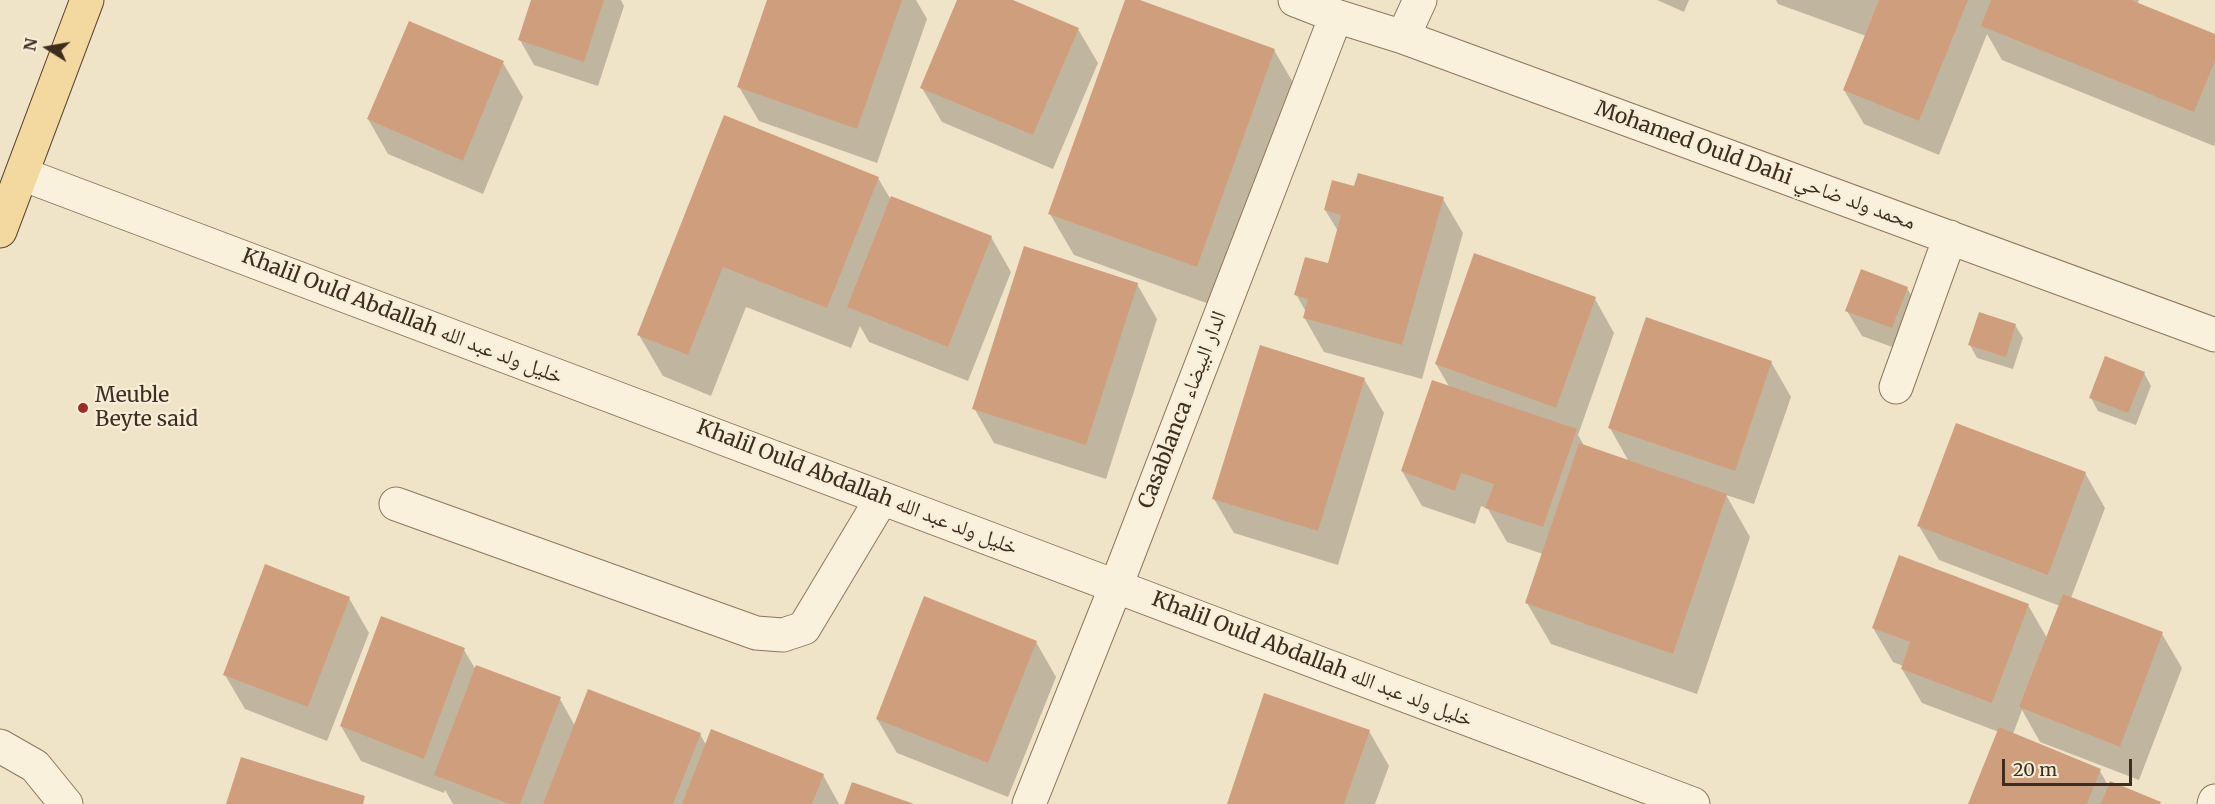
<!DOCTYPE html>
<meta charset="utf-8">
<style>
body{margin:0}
#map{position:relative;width:2215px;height:804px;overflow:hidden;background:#f0e4c8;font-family:Merriweather,serif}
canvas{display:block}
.north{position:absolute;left:18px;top:18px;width:60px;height:60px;-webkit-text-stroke:4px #f7eed8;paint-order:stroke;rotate:281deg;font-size:16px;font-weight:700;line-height:24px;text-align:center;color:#3d2e20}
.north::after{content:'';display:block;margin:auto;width:21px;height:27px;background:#3d2e20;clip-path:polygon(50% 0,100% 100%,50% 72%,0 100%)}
.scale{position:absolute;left:2002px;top:759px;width:130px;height:27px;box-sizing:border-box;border:3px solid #3d2e20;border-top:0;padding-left:8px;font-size:18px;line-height:21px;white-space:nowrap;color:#3d2e20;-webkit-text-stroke:4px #f7eed8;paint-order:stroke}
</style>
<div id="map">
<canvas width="2215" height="804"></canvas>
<div class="north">N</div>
<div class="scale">20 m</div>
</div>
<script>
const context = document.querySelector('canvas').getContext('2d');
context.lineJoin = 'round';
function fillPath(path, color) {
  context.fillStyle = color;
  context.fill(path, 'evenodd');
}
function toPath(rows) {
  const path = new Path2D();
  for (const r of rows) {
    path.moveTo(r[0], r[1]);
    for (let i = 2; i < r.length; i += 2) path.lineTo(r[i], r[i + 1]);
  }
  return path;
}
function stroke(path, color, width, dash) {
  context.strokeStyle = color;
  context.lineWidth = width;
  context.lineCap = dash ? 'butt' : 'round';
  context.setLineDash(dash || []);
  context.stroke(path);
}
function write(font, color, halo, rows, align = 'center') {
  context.font = font + ' Merriweather,"Noto Naskh Arabic",serif';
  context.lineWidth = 4.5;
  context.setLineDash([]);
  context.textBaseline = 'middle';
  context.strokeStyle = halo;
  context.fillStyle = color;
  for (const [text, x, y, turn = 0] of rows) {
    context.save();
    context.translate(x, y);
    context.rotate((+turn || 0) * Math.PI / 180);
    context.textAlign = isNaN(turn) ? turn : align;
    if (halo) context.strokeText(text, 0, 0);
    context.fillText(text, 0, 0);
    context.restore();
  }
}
fillPath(toPath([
 [533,0,621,0,624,6,598,86,534,65,520,40],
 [769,0,916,0,927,19,877,163,759,121,739,87],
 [959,0,1009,0,1078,29,1098,63,1053,169,942,122,922,88],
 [1127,0,1136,0,1274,50,1298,91,1220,308,1074,255,1050,214],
 [1657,0,1689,0,1684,12],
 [1776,0,2139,0,2137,4,2215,36,2215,143,2214,146,2002,60,1987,34,1939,155,1864,124,1844,90,1866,36,1778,4],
 [503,63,523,97,483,194,388,154,368,119],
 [724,117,878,178,891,200,991,237,1011,272,968,381,869,342,860,326,851,348,746,307,711,396,663,376,639,335],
 [1355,188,1443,199,1463,233,1422,379,1324,352,1304,317,1306,312,1296,294,1329,265,1338,231,1325,210],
 [1137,284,1157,319,1106,479,994,443,974,408],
 [1907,288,1921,313,1906,352,1862,336,1847,311],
 [1595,299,1614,333,1578,435,1585,447,1629,462,1610,428,1771,362,1791,397,1754,504,1726,495,1750,537,1697,694,1551,644,1527,603,1543,554,1507,542,1488,509,1481,506,1475,524,1422,506,1402,471,1450,388,1436,364],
 [2015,325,2023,338,2013,369,1977,358,1970,345],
 [2144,373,2151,386,2136,425,2098,411,2091,398],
 [1364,379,1384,413,1338,565,1234,533,1214,499],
 [2085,473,2105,508,2071,598,2162,634,2182,668,2139,780,2040,742,2022,710,2013,734,2100,771,2109,787,2160,804,1970,804,1999,732,1922,703,1902,669,1903,666,1893,662,1873,628,2028,605,2047,638,2060,606,1939,560,1919,526],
 [349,598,369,633,327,741,245,709,225,675],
 [1036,642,1056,677,1008,797,897,753,877,719],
 [464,650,476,670,560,699,575,726,700,734,706,745,823,775,839,804,453,804,445,790,444,793,361,761,341,726],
 [1369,731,1389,766,1375,804,1228,804]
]), '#0003');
fillPath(toPath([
 [531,0,604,0,584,62,518,40],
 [767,0,902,0,857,129,737,87],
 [957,0,1013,0,1079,28,1033,135,920,88],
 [1125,0,1140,0,1275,49,1197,267,1048,214],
 [1879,0,1968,0,1919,121,1843,90],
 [1991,0,2131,0,2215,34,2215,61,2194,112,1981,26],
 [409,21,504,61,463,161,367,119],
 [724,115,879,177,827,308,723,267,688,355,637,335],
 [1358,173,1444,197,1402,345,1303,318,1308,299,1294,295,1305,257,1328,263,1341,215,1324,210,1332,180,1354,186],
 [891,196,992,236,948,347,847,307],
 [1024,246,1138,283,1086,445,972,409],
 [1474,253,1596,297,1556,408,1435,364],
 [1861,269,1908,287,1892,328,1845,311],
 [1979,312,2016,324,2006,357,1968,345],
 [1646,317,1772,361,1735,471,1608,428],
 [1260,345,1365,378,1318,531,1212,499],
 [2105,356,2145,372,2128,413,2089,398],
 [1432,380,1577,429,1543,527,1485,508,1494,484,1461,473,1455,491,1401,471],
 [1956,423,2086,472,2048,575,1917,526],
 [1579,443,1727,494,1673,654,1525,603],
 [1899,555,2029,604,1992,703,1901,669,1910,642,1872,628],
 [265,564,350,597,308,707,223,675],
 [2063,594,2163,632,2120,747,2019,707],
 [924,596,1037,641,988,763,876,719],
 [381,616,465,648,424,759,340,726],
 [476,665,561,697,520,804,509,804,434,775],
 [588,689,701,733,673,804,543,804],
 [1264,693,1370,730,1344,804,1227,804],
 [1999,727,2101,769,2087,804,1968,804],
 [711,729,824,774,812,804,682,804],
 [241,757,365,796,363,804,226,804],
 [2110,781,2161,802,2160,804,2101,804],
 [852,782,914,804,844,804]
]), '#cf9f7d');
const minor = toPath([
 [1295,0,1336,16,1403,37,2215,335],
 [1403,37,1420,0],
 [22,174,1693,804],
 [1896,387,1950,237],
 [396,504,756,633,783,635,804,628,882,498],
 [0,746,35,766,66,804],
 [1029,804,1116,586,1336,16],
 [2214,804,2215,801]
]);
const major = toPath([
 [0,231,87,0]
]);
stroke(minor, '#8d765c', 35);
stroke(major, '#5b4430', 35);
stroke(minor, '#faf1dc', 33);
stroke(major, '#f3d9a0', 33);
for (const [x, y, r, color] of [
 [83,408,6,"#9e2a2b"]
]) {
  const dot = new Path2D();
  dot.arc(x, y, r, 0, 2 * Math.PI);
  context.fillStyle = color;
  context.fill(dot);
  stroke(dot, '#f7eed8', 2);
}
write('21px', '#3d2e20', '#f7eed8', [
 ["Mohamed Ould Dahi محمد ولد ضاحي",1755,166,20],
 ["Khalil Ould Abdallah خليل ولد عبد الله",402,317,21],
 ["Casablanca الدار البيضاء",1183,410,-69],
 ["Khalil Ould Abdallah خليل ولد عبد الله",857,488,21],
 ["Khalil Ould Abdallah خليل ولد عبد الله",1312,660,21]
]);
write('21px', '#3d2e20', '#f7eed8', [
 ["Meuble",95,396],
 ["Beyte said",95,420]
], 'left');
</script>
